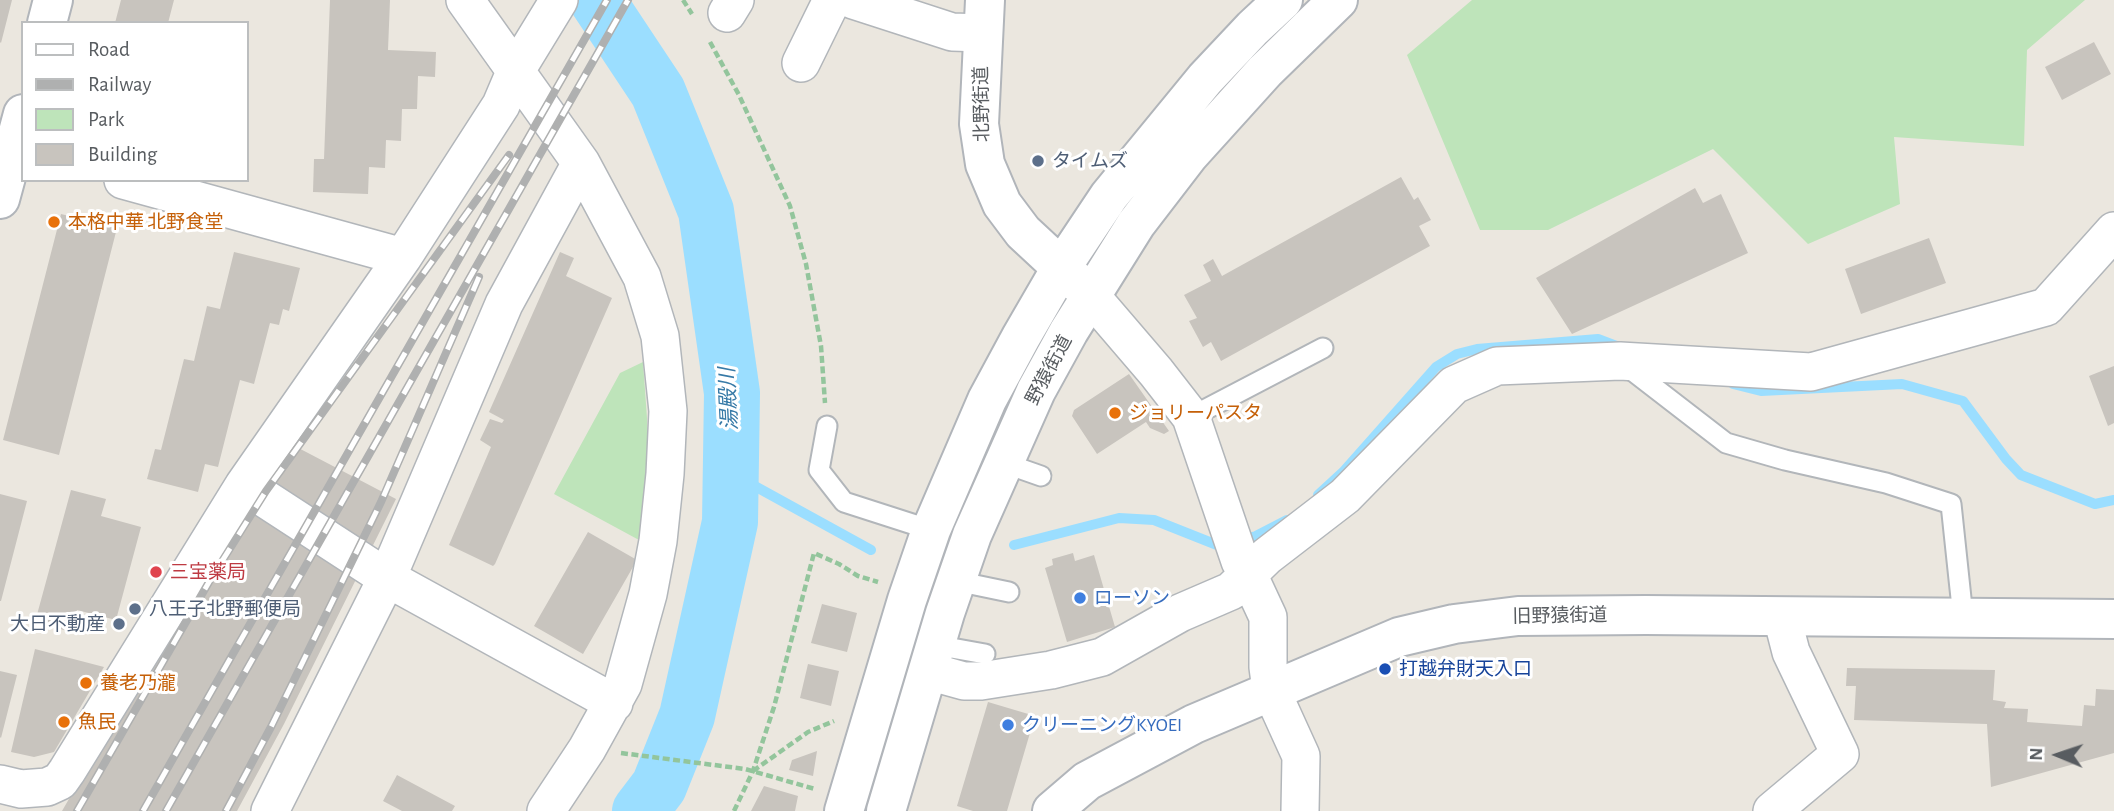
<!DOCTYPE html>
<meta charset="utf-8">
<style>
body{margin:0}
#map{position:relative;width:2114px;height:811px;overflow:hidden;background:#ebe7df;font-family:"Alegreya Sans",sans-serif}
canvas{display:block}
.legend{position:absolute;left:21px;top:21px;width:228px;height:161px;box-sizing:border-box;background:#fff;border:2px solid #bcbebf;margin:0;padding:9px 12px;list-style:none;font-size:21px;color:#585c60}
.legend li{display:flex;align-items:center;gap:14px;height:35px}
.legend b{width:35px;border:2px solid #bcbebf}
.north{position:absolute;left:2023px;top:720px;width:70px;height:70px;-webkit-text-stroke:5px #fff;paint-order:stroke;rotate:272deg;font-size:19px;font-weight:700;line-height:28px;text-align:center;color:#585c60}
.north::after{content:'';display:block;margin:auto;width:24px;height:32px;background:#585c60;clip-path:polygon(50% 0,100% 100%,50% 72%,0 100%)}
</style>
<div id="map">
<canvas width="2114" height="811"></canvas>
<ul class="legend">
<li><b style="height:9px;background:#fff"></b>Road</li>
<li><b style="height:9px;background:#afb0b0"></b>Railway</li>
<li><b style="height:19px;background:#bee4ba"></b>Park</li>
<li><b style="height:19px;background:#c8c4be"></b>Building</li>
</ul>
<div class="north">N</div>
</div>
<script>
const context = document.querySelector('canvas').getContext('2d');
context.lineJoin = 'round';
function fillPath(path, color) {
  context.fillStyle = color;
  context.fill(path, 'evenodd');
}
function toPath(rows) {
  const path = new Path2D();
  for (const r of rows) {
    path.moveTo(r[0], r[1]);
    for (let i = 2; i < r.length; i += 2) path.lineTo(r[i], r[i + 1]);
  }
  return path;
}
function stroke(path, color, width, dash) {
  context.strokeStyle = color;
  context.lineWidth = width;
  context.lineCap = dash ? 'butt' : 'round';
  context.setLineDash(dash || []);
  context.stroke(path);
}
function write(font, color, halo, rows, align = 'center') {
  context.font = font + ' "Alegreya Sans","Noto Sans JP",sans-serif';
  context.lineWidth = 6;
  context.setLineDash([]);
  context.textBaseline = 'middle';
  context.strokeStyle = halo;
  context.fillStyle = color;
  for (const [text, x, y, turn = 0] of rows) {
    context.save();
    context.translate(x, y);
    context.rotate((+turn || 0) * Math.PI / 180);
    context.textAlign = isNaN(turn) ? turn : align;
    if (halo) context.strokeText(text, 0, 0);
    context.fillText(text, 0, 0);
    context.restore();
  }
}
fillPath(toPath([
 [1472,0,2085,0,2027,50,2024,146,1894,137,1900,204,1808,244,1713,149,1548,230,1480,230,1407,55],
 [643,362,647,418,648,489,639,540,554,494,620,373]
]), '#bee4ba');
stroke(toPath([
 [1733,384,1761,391,1902,384,1963,401,2006,459,2021,475,2095,504,2114,500],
 [731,473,871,550],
 [1318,495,1343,472,1436,367,1457,354,1477,349,1598,339,1619,347],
 [1240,540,1256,536,1287,520],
 [1014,545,1119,518,1154,520,1217,545,1225,543]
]), '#9bdeff', 10);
stroke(toPath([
 [597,0,658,92,706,211,732,393,730,522,687,716,659,786,640,811]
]), '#9bdeff', 56);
fillPath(toPath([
 [0,0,12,0,1,43,0,42],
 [121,0,174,0,168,23,115,23],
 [330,0,390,0,388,50,436,52,435,77,418,76,417,109,402,109,401,141,386,140,385,168,369,167,368,194,313,192,314,159,324,159],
 [2094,42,2111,74,2062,100,2045,67],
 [1401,177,1414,200,1418,197,1431,220,1419,226,1430,246,1221,361,1211,342,1203,347,1189,321,1197,318,1184,295,1211,281,1203,265,1213,259,1222,276],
 [1695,188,1703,203,1721,194,1748,253,1572,334,1536,278],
 [61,214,117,228,59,455,3,440],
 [1929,238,1946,283,1861,314,1845,269],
 [234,252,300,268,289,311,283,309,279,325,270,323,254,384,240,380,218,467,205,464,198,492,147,479,155,449,161,450,184,359,194,361,207,306,220,309],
 [560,252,574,258,566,276,612,298,495,564,493,566,449,545,491,447,480,440,490,419,502,423,504,420,489,412],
 [2114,366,2114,423,2108,426,2089,376],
 [1129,374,1169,431,1164,434,1150,428,1146,422,1097,454,1072,416,1074,410],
 [287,442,396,499,284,724,237,811,62,811,157,647],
 [71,490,106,499,101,516,141,527,116,620,77,610,71,632,35,622],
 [0,494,27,501,1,601,0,601],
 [588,532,637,560,583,654,534,626],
 [1073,553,1075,561,1094,555,1115,627,1067,642,1045,568,1053,565,1052,559],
 [822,604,857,613,847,652,811,643],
 [35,649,104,667,54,752,34,757,11,752],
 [808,664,839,671,831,706,800,698],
 [1847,668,1995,670,1993,700,2006,702,2004,708,2028,709,2027,722,2082,726,2084,705,2095,706,2096,689,2114,690,2114,753,1991,787,1987,724,1854,720,1856,686,1846,686],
 [0,671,17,675,1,738,0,737],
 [988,702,1035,716,1007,811,973,811,957,806],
 [817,751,813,776,789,770,792,760],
 [397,775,455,806,452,811,402,811,383,801],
 [764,786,798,796,795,811,751,811]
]), '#c8c4be');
const lane = toPath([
 [1625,365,1726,443,1785,460,1886,483,1951,504,1963,617],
 [1191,417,1323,348],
 [827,426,819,470,844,502,931,530],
 [1004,463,1041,476],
 [956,581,1009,592],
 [935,645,985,654]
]);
const street = toPath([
 [465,0,581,163,642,277,660,336,668,411,665,474,658,541,648,594,623,684,587,749,546,811],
 [853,0,952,32,983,33],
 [727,13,735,0],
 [801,63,832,0],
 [123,180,403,257],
 [1090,295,1156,372,1191,417,1240,561,1248,574,1268,617,1268,667,1271,690,1301,756,1300,811],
 [244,485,387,578,614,703],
 [928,671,964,681,981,681,1051,670,1102,657,1180,613,1231,591,1267,556,1345,496,1454,385,1497,366,1620,361,1811,372,2046,307,2114,231],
 [0,784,21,789,47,787,60,781,67,771,244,485,403,257,501,105,515,72,559,0],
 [270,811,387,578,504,304,581,163],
 [1772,811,1840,754,1791,652,1782,617]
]);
const secondary = toPath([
 [985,0,979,124,985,164,1002,204,1023,232,1079,284],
 [47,23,53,0],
 [0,199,23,114],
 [844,811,907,600,931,530,987,400,1021,337,1061,268,1109,196,1205,79,1253,28,1283,0],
 [886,811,945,613,972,535,1036,391,1069,331,1136,224,1189,155,1265,71,1338,0],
 [1052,811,1087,781,1194,724,1399,637,1454,624,1518,616,1646,615,2114,619]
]);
stroke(lane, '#b2b6ba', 23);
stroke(street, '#b2b6ba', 40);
stroke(secondary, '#b1b5ba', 42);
stroke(toPath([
 [683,0,692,14],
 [710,42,739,95,790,206,806,264,821,346,825,403],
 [621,753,745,769,815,789],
 [753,771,808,732,834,721],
 [734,811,753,771,774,707,814,553,839,564,858,576,878,582]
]), '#93c59c', 4.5, [7, 3.5]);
stroke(lane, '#fff', 19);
stroke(street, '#fff', 37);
stroke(secondary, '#fff', 38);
const rail = toPath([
 [77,811,209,582,266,491,509,155],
 [143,811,607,0],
 [166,811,628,0],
 [226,811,271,727,381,502,479,277]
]);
stroke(rail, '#afb0b0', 8);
stroke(rail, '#fff', 5, [16]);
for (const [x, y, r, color] of [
 [1038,161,7,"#5c6f8a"],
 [54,222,7,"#e8710a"],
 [1115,413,7,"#e8710a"],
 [156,572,7,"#e0444e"],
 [1080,598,7,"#3f7fe0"],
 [135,609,7,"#5c6f8a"],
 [119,624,7,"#5c6f8a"],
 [1385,669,7,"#1a4fb4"],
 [86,683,7,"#e8710a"],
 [64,722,7,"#e8710a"],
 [1008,725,7,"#3f7fe0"]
]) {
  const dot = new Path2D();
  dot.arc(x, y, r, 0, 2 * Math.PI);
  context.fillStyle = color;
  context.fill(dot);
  stroke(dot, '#fff', 2.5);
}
write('19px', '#585c60', '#fff', [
 ["北野街道",982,104,-91],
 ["野猿街道",1049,370,-62],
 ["旧野猿街道",1560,616,-1]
]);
write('19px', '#4e5e75', '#fff', [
 ["タイムズ",1052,161],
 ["八王子北野郵便局",149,609],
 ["大日不動産",105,624,"right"]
], 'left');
write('19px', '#c56008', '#fff', [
 ["本格中華 北野食堂",68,222],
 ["ジョリーパスタ",1129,413],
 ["養老乃瀧",100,683],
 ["魚民",78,722]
], 'left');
write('19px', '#be3a42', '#fff', [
 ["三宝薬局",170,572]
], 'left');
write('19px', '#366cbe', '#fff', [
 ["ローソン",1094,598],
 ["クリーニングKYOEI",1022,725]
], 'left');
write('19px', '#164399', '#fff', [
 ["打越弁財天入口",1399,669]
], 'left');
write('italic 21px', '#377aa7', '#fff', [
 ["湯殿川",729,399,-93]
]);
</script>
